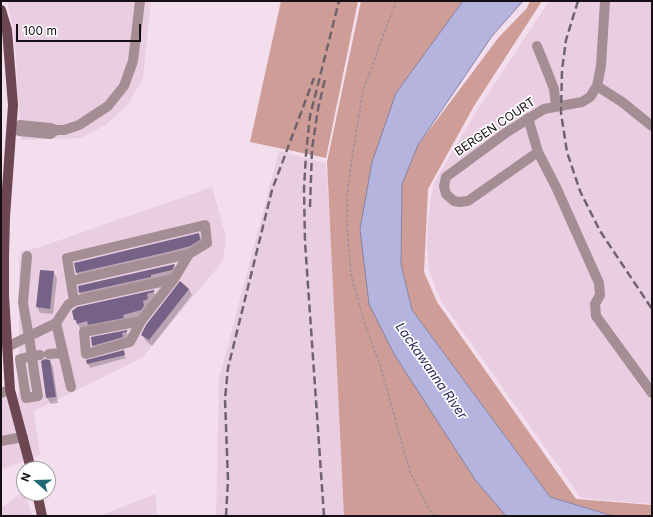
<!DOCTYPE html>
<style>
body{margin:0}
#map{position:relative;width:653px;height:517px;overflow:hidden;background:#f3deed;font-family:Inter,sans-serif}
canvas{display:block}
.frame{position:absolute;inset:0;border:2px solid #160f14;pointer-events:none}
.north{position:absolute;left:16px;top:461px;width:40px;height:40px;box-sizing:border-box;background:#fff;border:1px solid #a29fa1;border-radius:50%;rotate:290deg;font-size:11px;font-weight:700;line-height:16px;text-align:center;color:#160f14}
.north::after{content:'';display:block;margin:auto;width:14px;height:18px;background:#1e6973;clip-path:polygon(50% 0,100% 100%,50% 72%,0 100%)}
.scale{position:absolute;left:16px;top:24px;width:125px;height:18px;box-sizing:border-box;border:2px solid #160f14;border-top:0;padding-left:5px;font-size:12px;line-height:14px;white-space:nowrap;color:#160f14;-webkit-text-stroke:3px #fff;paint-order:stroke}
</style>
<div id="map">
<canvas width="653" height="517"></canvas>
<div class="frame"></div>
<div class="north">N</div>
<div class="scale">100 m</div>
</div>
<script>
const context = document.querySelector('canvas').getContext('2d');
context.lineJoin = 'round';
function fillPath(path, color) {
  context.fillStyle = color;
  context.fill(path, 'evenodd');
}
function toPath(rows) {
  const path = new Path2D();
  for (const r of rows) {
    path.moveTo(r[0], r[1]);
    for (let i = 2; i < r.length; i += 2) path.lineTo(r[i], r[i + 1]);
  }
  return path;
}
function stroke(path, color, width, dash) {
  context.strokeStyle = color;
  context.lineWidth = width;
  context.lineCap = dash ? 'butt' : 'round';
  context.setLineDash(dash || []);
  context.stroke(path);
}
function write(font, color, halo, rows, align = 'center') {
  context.font = font + ' Inter,sans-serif';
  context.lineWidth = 3.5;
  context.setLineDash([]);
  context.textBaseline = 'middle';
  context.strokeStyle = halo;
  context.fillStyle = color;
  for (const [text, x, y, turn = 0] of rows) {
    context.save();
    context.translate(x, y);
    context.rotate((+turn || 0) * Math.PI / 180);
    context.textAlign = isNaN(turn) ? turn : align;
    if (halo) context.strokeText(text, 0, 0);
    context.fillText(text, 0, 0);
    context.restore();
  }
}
fillPath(toPath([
 [7,1,151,1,143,78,128,104,107,124,81,138,21,140,14,32],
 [549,1,652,1,652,504,581,498,441,301,429,272,427,249,428,218,433,184,478,109],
 [279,151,326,163,349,516,216,516,219,379],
 [212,187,226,237,223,261,142,358,34,411,40,455,1,470,1,398,19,393,19,261,21,252,40,247],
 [23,491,33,516,1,516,1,508],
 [156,494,157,516,98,516]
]), '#e9cee2');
fillPath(toPath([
 [281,1,358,1,326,158,250,142],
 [361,1,479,1,423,63,385,249,447,413,494,503,519,516,344,516,327,162],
 [530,1,542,1,474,106,428,189,424,272,437,302,576,499,652,505,652,516,613,516,550,497,412,310,401,264,402,184,418,145,499,37,527,8]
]), '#cf9d97');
const water = toPath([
 [463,1,523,1,492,36,418,145,402,184,401,264,412,310,550,497,613,516,506,516,476,481,394,354,369,304,360,229,372,162,396,93,463,1]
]);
fillPath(water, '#b4b4df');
stroke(water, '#8582a2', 1);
fillPath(toPath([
 [199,234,203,242,204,248,82,281,77,273,76,264],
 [174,265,179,273,85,301,80,293,79,287],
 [53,272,57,278,53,314,40,313,37,307],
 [189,289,192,295,152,346,146,341,142,335],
 [153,291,158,299,148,315,82,331,75,320],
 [126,332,129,337,96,351,93,345,92,338],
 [123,352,126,358,90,368,88,364,87,361],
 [50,361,53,367,58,403,51,404,47,398,42,362]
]), '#0003');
fillPath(toPath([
 [199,233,200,240,190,246,172,251,76,273,74,263],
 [175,264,172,270,151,275,151,277,79,293,78,286],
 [40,270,54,271,50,309,36,307],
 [180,281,189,289,149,340,141,335,146,325],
 [154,290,154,292,147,294,148,299,143,301,144,306,141,310,123,315,124,318,88,325,87,321,77,324,76,320,74,320,72,311,77,307],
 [127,330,127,332,122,333,123,337,92,346,91,337],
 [124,350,125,355,87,364,86,360],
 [45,359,50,360,56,397,46,398,41,361]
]), '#776287');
stroke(toPath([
 [396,1,363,91,352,158,347,197,347,227,351,274,364,322,380,365,410,472,429,509,436,516]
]), '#9f8f9a', 1.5, [3, 2]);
stroke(toPath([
 [537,46,549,76,554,89,556,106],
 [597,86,622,102,652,126],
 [528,118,538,152,556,187,599,283,600,295,595,304,596,316,652,393],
 [56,130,50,128,20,125,16,128,19,131,50,134,56,130,64,130,79,125,108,106,124,86,133,61,140,1],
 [538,152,468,201,459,202,454,201,446,194,444,186,446,177,507,132,544,109,582,102,590,97,597,86,601,66,605,1],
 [27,256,23,303,29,337,32,356,34,372,38,396,26,398,20,359,32,356,40,355],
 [71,281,189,254,174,279,141,321,84,332,86,354,130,342,141,321],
 [74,301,67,258,205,225,207,243,189,254],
 [56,323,68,305,74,301,174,279],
 [7,347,56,323,71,387],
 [49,354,63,353],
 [1,393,10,390],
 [1,441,23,437]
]), '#a48e94', 10);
stroke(toPath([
 [1,10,7,30,13,105,5,217,4,257,4,296,10,390,31,469],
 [37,493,42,516]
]), '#6c4752', 10);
stroke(toPath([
 [578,1,566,40,562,70,561,113,567,152,580,191,600,231,652,309],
 [310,207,312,149,318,109,325,79],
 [226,516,228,480,225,399,228,368,272,190,314,78],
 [324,516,310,314,305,242,304,189,306,154,310,116,339,1]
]), '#70636c', 2.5, [8, 4]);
write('12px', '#160f14', '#fff', [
 ["BERGEN COURT",495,127,-34]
]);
write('italic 13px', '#292458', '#fff', [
 ["Lackawanna River",431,371,55]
]);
</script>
